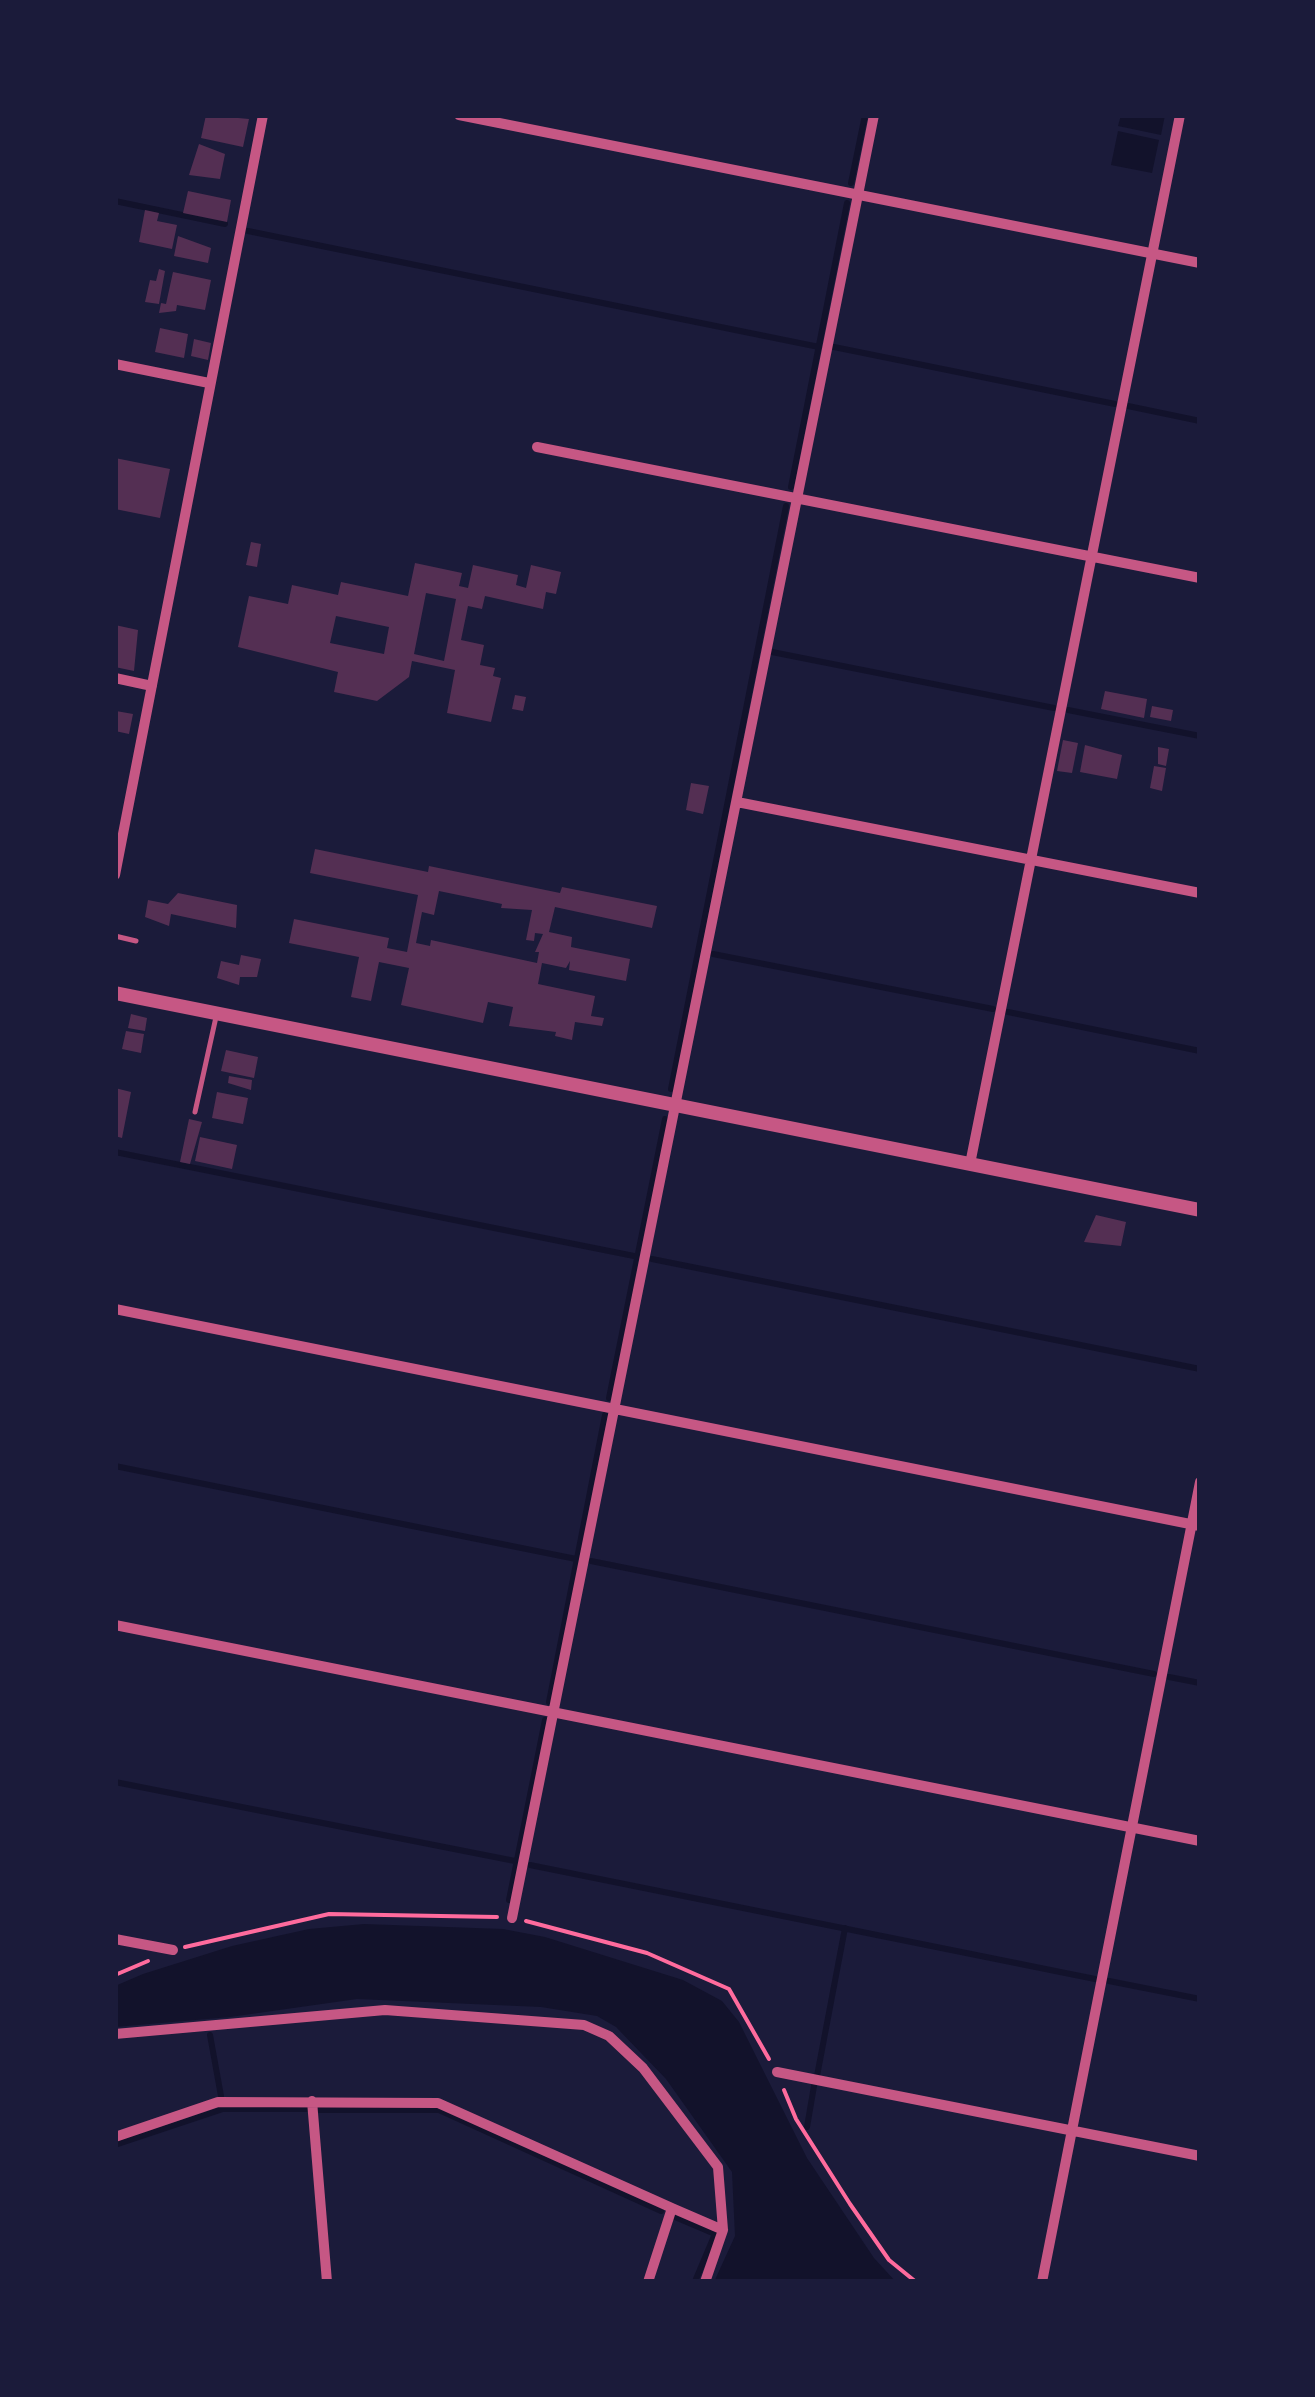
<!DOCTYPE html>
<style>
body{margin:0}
#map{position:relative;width:1315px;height:2397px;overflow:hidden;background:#1b1b3a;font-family:Montserrat,sans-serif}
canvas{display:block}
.frame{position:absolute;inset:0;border:118px solid #1b1b3a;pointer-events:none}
</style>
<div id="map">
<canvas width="1315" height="2397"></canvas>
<div class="frame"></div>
</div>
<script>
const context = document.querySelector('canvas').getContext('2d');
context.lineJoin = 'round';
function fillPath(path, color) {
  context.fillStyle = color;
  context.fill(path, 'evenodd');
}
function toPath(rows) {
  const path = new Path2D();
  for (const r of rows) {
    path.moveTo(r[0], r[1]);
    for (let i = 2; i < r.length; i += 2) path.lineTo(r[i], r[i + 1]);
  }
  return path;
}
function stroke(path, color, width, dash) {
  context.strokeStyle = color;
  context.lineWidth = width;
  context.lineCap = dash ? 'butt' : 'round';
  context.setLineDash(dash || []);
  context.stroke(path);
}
fillPath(toPath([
 [1121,115,1165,115,1161,135,1118,126],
 [1118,131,1159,140,1152,173,1111,165],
 [364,1924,503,1929,545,1937,683,1980,722,2001,739,2022,807,2158,874,2258,896,2282,714,2282,735,2236,732,2172,666,2079,616,2027,597,2016,541,2007,357,1999,230,2017,115,2027,115,1986,143,1974,232,1946,309,1929]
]), '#12122b');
stroke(toPath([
 [851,183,865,115],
 [115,201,225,224],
 [248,231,819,347],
 [834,347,1115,404],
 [1128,406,1200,421],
 [791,487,847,203],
 [772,652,1054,708],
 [1068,710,1200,736],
 [713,954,993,1009],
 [1008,1012,1200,1051],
 [671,1089,786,506],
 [115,1152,639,1257],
 [652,1259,1200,1369],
 [609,1398,665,1119],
 [115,1466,581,1560],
 [591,1561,1154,1674],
 [1169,1677,1200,1683],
 [549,1702,605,1415],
 [115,1782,520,1862],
 [530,1865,1095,1979],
 [509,1900,545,1720],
 [1109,1981,1200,1999],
 [210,2035,221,2096],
 [817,2076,845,1928],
 [320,2110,439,2110,661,2211],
 [807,2127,814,2086],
 [115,2145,223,2109,306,2109],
 [675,2217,715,2234,696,2279]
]), '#12122b', 6);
fillPath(toPath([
 [206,115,249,119,243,147,201,138],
 [199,144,225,154,220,179,189,175],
 [188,191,231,200,227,222,183,213],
 [145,210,159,213,157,221,177,225,172,249,139,242],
 [178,236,211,248,208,263,174,256],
 [159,269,165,271,159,304,145,302,150,280,156,281],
 [173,272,211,280,205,310,177,305,176,311,159,313,161,303,166,304],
 [160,328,188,334,184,358,155,352],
 [194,339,211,343,208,360,191,356],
 [115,458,170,469,160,518,115,509],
 [251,542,261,544,257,567,246,565],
 [415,563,462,573,459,586,468,588,473,565,518,575,516,585,526,588,531,565,561,572,556,594,546,592,543,609,485,596,482,609,468,606,461,640,484,645,480,665,495,668,493,676,501,678,491,722,447,713,455,670,412,661,409,677,377,701,334,692,338,672,238,647,249,596,288,604,292,585,338,595,341,582,408,596],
 [426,593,456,599,444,661,414,654],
 [336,616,389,627,384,654,330,643],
 [115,625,138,630,134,671,115,667],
 [1105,691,1147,699,1144,718,1101,709],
 [515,695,526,697,523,711,512,709],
 [1152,706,1173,710,1171,721,1150,717],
 [116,711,133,714,129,734,115,731],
 [1063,740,1078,743,1072,773,1057,771],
 [1085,745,1122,755,1117,779,1080,772],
 [1158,747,1169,749,1166,766,1158,764],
 [1154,766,1166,768,1162,791,1150,788],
 [691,783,709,786,703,814,686,810],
 [315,849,428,872,429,866,560,893,562,887,657,906,652,928,555,907,549,932,572,937,571,947,630,959,626,981,569,970,570,961,566,968,542,963,538,984,595,996,591,1016,604,1018,602,1026,575,1022,572,1040,555,1036,556,1032,509,1026,513,1007,488,1002,483,1023,401,1005,409,968,379,962,371,1001,351,997,359,957,289,943,294,919,389,938,387,948,407,952,418,895,310,873],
 [439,891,502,904,501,908,532,910,526,940,534,941,535,933,543,934,535,952,539,952,537,963,431,940,430,946,416,943,422,912,434,915],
 [178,893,237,905,236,928,171,914,169,926,145,917,148,900,168,904],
 [241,955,261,959,257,977,240,977,239,985,217,978,221,961,239,965],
 [131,1014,147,1018,145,1031,128,1028],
 [126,1031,144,1034,141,1053,122,1049],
 [226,1050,258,1057,254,1078,221,1071],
 [229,1076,252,1080,251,1090,228,1083],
 [115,1088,131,1092,122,1138,115,1136],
 [217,1092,248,1098,243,1124,212,1118],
 [189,1119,202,1122,190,1164,180,1162],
 [200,1137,237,1145,232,1169,195,1161],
 [1096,1215,1126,1222,1121,1246,1084,1242]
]), '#542f53');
stroke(toPath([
 [526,1921,647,1953,729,1989,769,2059],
 [185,1947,329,1914,497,1917],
 [115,1975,148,1961],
 [784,2090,796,2119,850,2204,889,2260,916,2282]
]), '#ff6b9d', 4);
stroke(toPath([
 [115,936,136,941],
 [195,1112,216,1017]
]), '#c65784', 5);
stroke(toPath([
 [459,115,1200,263],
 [115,364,209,383],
 [537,447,1200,578],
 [115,678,152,686],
 [737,802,1200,893],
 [115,875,263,115],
 [970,1164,1180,115],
 [115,1309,1200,1526],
 [115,1625,1200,1841],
 [512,1918,874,115],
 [115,1939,173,1950],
 [115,2034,385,2010,584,2025,609,2036,643,2068,718,2167,723,2230],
 [777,2072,1200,2156],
 [312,2101,327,2282],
 [115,2137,218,2102,438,2103,672,2208],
 [648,2282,672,2208,723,2230,705,2282],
 [1042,2282,1200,1482]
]), '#c65784', 10);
stroke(toPath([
 [115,993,1200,1210]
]), '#c65784', 14);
</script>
